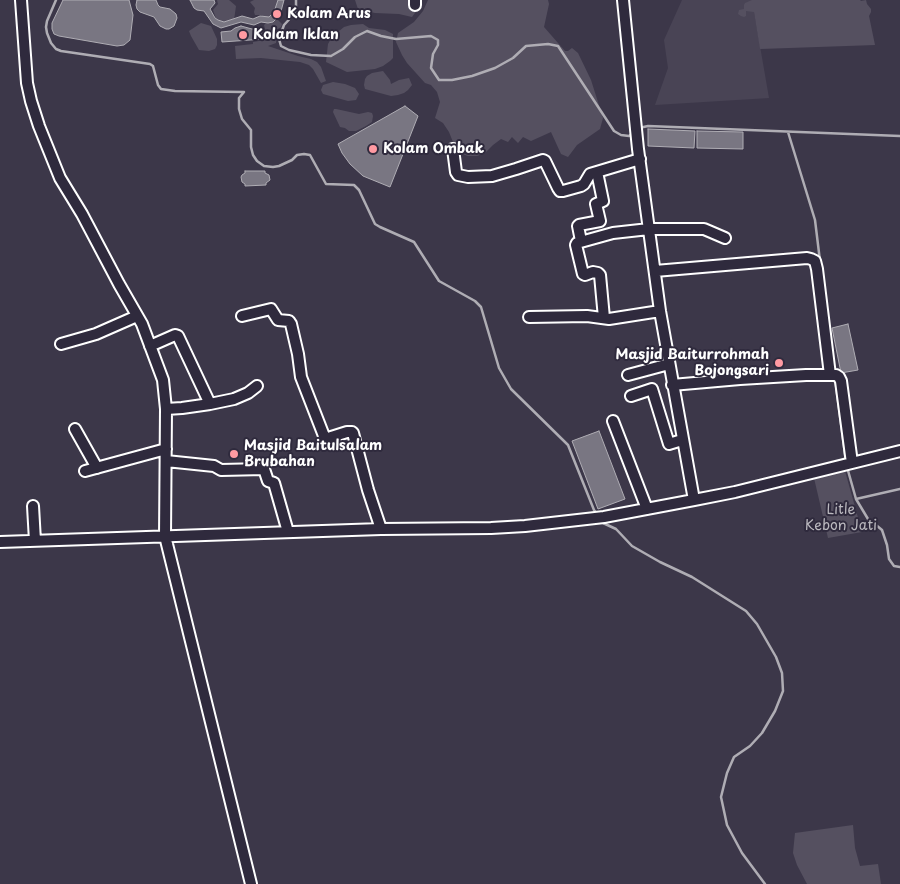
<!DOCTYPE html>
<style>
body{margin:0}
canvas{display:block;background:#3c3749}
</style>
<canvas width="900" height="884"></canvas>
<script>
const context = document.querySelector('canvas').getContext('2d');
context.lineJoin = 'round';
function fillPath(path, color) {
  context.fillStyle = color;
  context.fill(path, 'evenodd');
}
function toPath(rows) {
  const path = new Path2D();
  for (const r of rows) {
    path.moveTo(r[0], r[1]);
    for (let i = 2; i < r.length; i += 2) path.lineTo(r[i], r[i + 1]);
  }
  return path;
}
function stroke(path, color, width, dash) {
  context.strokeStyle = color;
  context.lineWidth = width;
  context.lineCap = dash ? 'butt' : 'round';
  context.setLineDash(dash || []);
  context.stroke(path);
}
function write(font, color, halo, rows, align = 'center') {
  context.font = font + ' "Playpen Sans",sans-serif';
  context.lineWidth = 4;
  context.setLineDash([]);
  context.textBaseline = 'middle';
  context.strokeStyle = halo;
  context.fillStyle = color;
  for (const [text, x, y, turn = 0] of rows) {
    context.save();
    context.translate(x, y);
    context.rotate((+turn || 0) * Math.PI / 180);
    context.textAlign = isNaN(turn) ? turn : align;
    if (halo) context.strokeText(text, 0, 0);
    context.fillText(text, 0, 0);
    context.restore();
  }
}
fillPath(toPath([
 [682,0,752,0,769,98,655,105,668,68,664,40]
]), '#494455');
fillPath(toPath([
 [217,0,229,0,236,6,234,20,227,23,217,21,213,10,218,4],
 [254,0,279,0,278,5,272,17,265,18,261,15,255,15,254,12,255,8,250,2],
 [355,0,411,0,417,10,412,17,399,14,375,13,358,9],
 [428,0,548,0,549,4,544,27,565,51,568,51,572,48,578,53,591,80,603,118,600,129,577,145,568,157,561,154,551,132,531,141,523,137,518,143,512,137,508,142,501,139,493,145,485,153,477,156,468,156,457,152,449,132,443,123,435,118,440,102,437,92,431,85,425,83,407,63,402,55,396,42,398,33,414,22,423,11],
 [752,0,860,0,861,1,866,0,867,4,871,9,871,12,869,16,875,45,760,49,754,12,746,11,746,16,744,17,741,16,738,14,739,10,744,9,744,5,745,3],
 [273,19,278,20,282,24,281,27,276,30,277,34,276,43,268,46,298,56,311,59,317,62,321,67,326,81,321,83,313,69,309,65,300,62,261,58,236,59,235,46,253,44,253,42,265,40,267,37,264,25,269,20],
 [201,23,211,26,217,39,217,45,215,49,209,51,199,50,191,36,189,31],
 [363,24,369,28,385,30,393,34,393,58,390,61,383,66,375,69,347,72,326,62,328,44,332,37,344,27,351,25],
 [383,71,390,80,391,84,399,80,409,78,412,85,408,90,404,93,398,95,391,96,365,89,364,85,365,79,367,76,372,73],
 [333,82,345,84,355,88,359,94,356,100,348,101,323,94,321,90,323,85],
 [334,109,336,109,359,114,368,112,372,113,373,116,372,122,366,126,356,131,349,131,345,128,340,127,333,112],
 [845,471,862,532,828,538,814,478],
 [853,825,855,848,860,866,878,864,881,884,807,884,797,865,793,853,795,833]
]), '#555060');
const water = toPath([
 [63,0,129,0,133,15,130,40,124,45,117,46,59,36,54,34,52,29,52,23,63,0],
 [137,0,156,0,158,5,160,7,170,9,176,14,177,18,174,26,169,29,166,29,160,26,154,17,140,12,137,9,136,5,137,0],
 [190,0,214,0,215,3,210,9,215,18,218,20,224,22,242,16,253,19,260,16,269,17,274,12,278,0,284,0,280,15,273,22,268,23,261,22,254,25,241,22,221,28,213,24,204,11,197,10,194,8,190,0],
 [241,26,252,29,263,29,264,39,222,42,221,32,231,31,235,28,241,26],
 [405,106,418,116,390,187,363,176,350,164,342,153,338,144,405,106],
 [648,129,695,131,694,148,648,146,648,129],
 [697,131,743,132,743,149,697,148,697,131],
 [245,171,265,171,265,173,269,175,270,180,266,183,266,185,245,186,245,184,242,182,241,177,242,175,245,173,245,171],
 [848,324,858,370,841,373,832,328,848,324],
 [599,431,625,499,598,509,572,441,599,431]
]);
fillPath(water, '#797682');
stroke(water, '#afadb4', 1);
stroke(toPath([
 [56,0,47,21,46,27,47,33,51,43,56,49,61,51,150,64,153,66,158,85,161,89,175,91,244,92,239,98,239,109,242,119,251,130,251,147,253,155,257,161,264,166,273,167,279,166,292,160,297,155,304,154,310,155,326,184,354,185,359,190,375,224,380,227,414,242,439,281,475,301,481,307,499,368,511,389,568,445,594,510,598,515],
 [296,0,296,12,284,25,279,39,281,46,289,50,311,55,331,56,343,49,355,37,367,31,381,36,396,39,431,36,438,40,438,45,433,54,431,68,439,80,452,80,472,76,495,68,513,58,526,46,548,44,558,46,614,131,621,135,629,136,633,133],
 [639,128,648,126,900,136],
 [788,132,815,220,820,261],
 [835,378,846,462],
 [847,467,856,499,871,524,876,525,882,530,887,545,889,559,894,566,900,567],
 [856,499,900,489],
 [601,519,603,523,616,529,632,546,660,562,692,577,746,611,757,624,776,657,782,673,783,691,775,711,762,733,750,746,734,757,727,773,721,797,727,825,742,853,765,884]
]), '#afadb4', 2.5);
const minor = toPath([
 [21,0,27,83,31,101,39,126,60,178,82,214,119,284,142,324,163,380,166,409,165,536,251,884],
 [415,0,415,5],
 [623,0,638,149,660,311,694,500],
 [453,149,456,172,458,175,468,177,492,176,516,169,543,160,545,161,558,188,560,191,563,191,581,186,584,184,590,174,640,159],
 [581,241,578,226,579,225,600,221,596,204,603,201,597,172],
 [655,271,807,258,811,259,815,261,817,269,830,375],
 [242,316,271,309,278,320,289,321,291,324,298,354,301,377,324,436,325,438,328,438,347,432,352,432,353,433,368,490,381,529],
 [529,317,587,316,609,319,660,311],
 [604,318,600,275,598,273,593,272,585,275,583,274,576,245,577,243,613,233,649,229,704,229,725,238],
 [61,344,96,334,137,316],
 [150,346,175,335,178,336,210,404],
 [628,375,669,364],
 [672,385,740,379,806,375,836,375,839,377,841,381,852,463],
 [631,396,652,389,669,444,682,440],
 [166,409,182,408,210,404,234,399,248,393,257,386],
 [613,421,647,509],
 [75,429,97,468],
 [166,461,214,466,221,470,264,469,268,481,274,483,288,532],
 [85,471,166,449],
 [33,506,35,541],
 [0,542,381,529,491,528,525,526,604,517,694,500,735,492,900,451]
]);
stroke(minor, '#fff', 14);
stroke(minor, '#2f2a3d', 10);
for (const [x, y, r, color] of [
 [277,14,5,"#ff9aa2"],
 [243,35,5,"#ff9aa2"],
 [373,149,5,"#ff9aa2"],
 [779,363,5,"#ff9aa2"],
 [234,454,5,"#ff9aa2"]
]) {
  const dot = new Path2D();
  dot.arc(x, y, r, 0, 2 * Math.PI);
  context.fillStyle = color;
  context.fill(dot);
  stroke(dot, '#2f2a3d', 2);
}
write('bold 14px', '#fff', '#2f2a3d', [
 ["Kolam Arus",287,14],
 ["Kolam Iklan",253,35],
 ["Kolam Ombak",383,149],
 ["Masjid Baiturrohmah",769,355,"right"],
 ["Bojongsari",769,371,"right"],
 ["Masjid Baitulsalam",244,446],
 ["Brubahan",244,462]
], 'left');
write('14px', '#bbb9bf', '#2f2a3d', [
 ["Litle",841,510],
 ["Kebon Jati",841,526]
]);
</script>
